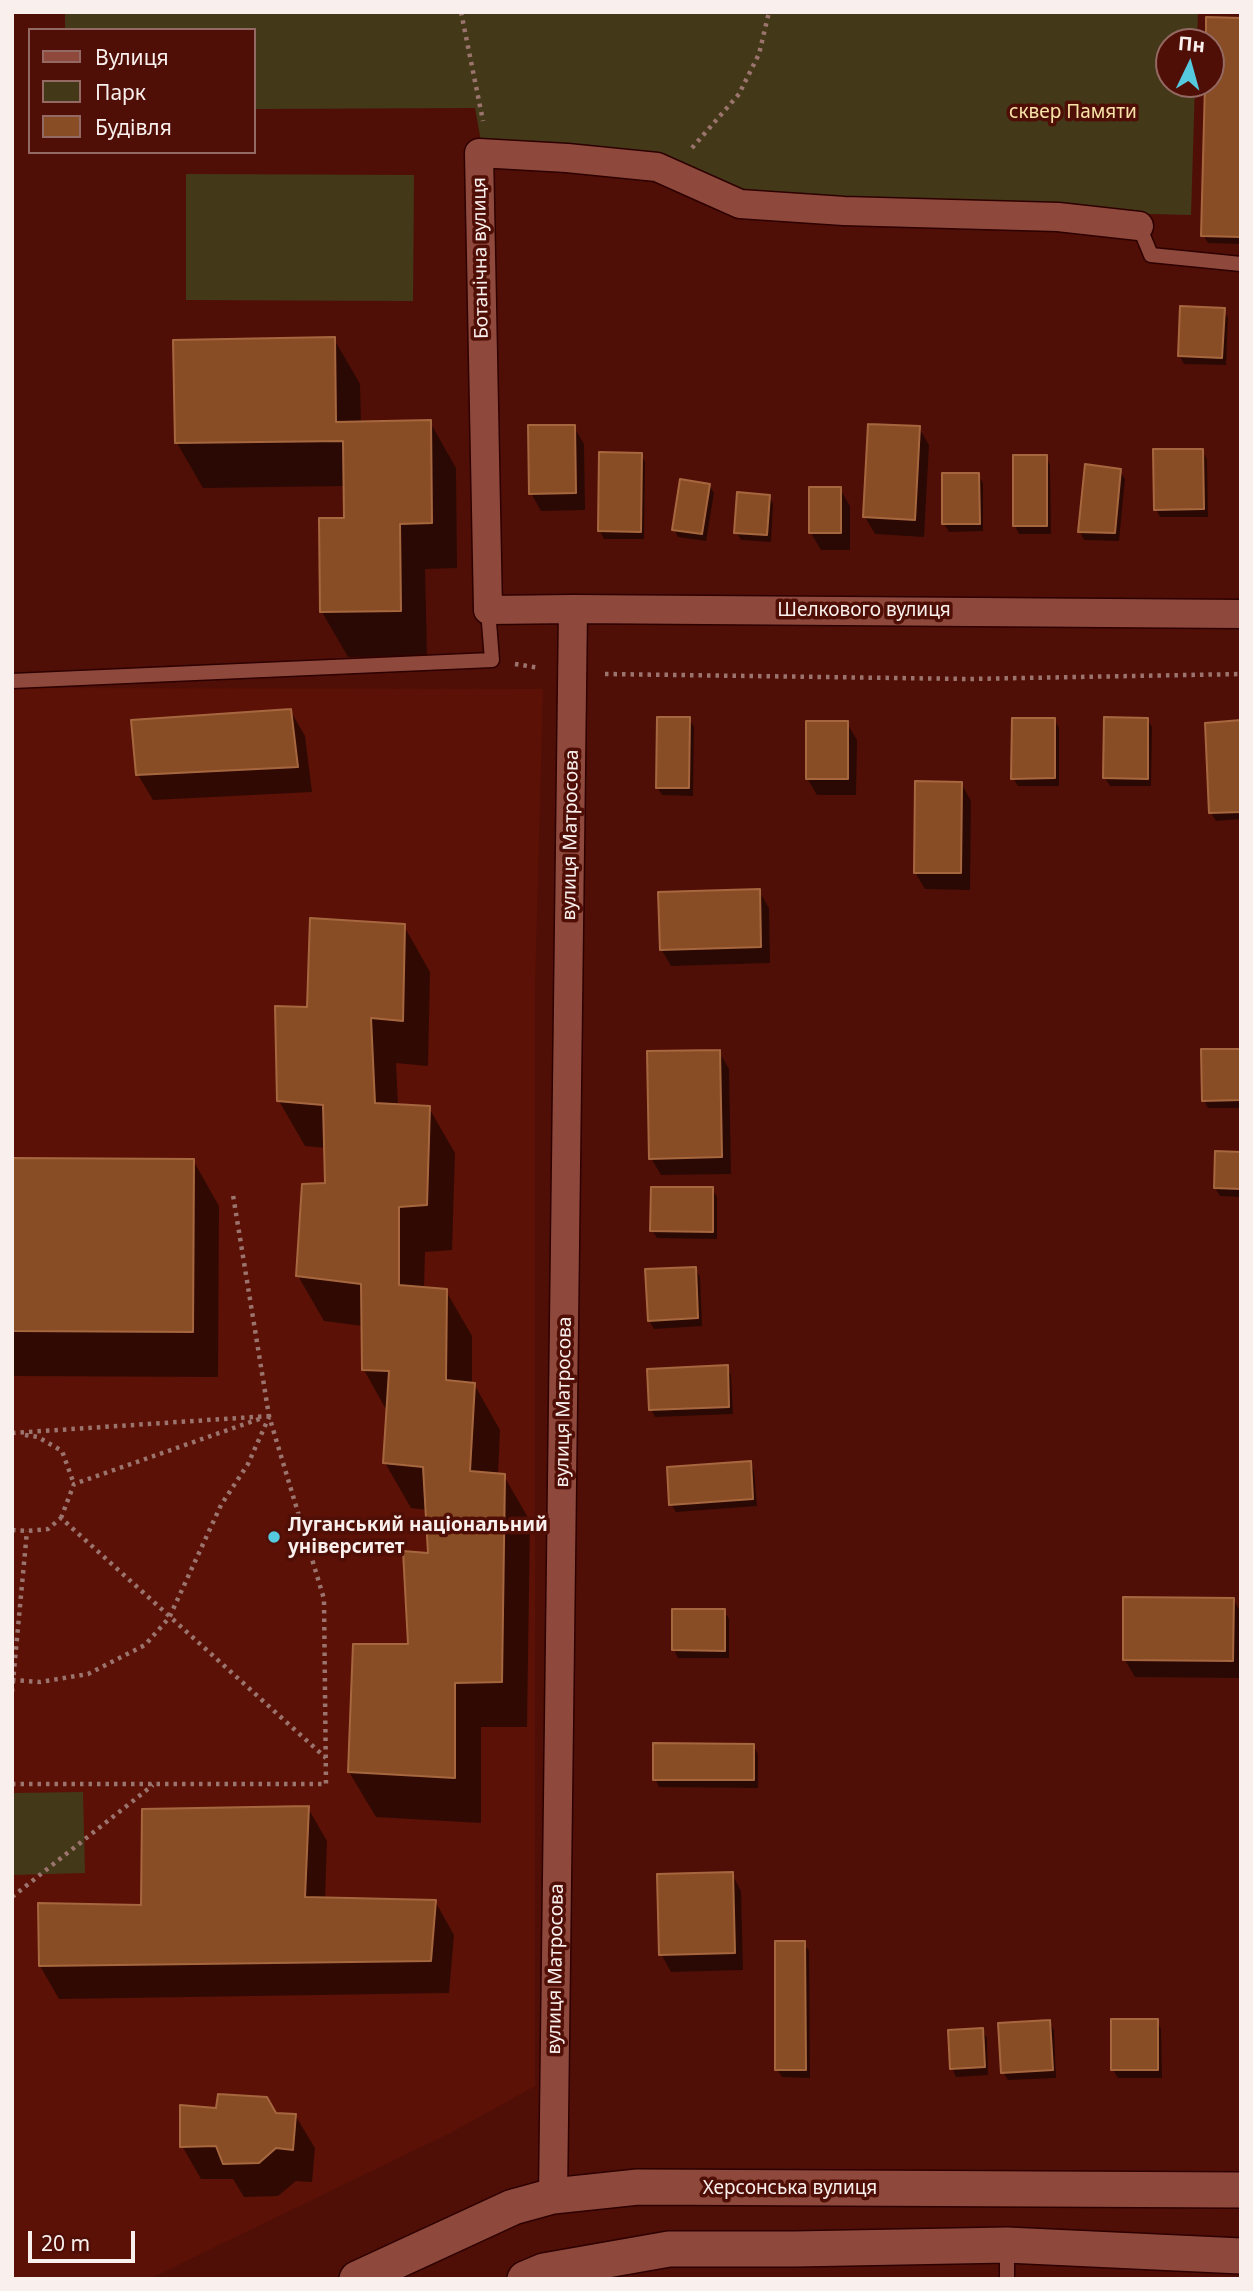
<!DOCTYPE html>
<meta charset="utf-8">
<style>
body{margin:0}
#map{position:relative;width:1253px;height:2291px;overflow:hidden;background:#500f06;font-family:"Noto Sans",sans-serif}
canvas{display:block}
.frame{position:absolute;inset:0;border:14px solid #f9f0ee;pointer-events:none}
.legend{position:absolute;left:28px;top:28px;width:228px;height:126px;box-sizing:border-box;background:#500f06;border:2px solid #946963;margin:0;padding:9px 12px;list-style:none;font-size:21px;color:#f9f0ee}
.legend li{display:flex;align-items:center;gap:14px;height:35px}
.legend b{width:35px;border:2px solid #946963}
.north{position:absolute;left:1155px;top:28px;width:70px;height:70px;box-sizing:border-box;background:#500f06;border:2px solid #946963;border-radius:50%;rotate:5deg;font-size:19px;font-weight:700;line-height:28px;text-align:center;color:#f9f0ee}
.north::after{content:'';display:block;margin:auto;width:24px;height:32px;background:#55cadf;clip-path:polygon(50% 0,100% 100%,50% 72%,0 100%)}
.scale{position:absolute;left:28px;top:2231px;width:107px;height:32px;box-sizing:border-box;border:4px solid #f9f0ee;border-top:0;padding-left:9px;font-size:21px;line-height:24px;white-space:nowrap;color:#f9f0ee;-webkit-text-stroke:5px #500f06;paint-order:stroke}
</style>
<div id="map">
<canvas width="1253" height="2291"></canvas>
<div class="frame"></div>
<ul class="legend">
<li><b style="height:9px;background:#8f493c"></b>Вулиця</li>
<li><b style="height:19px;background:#433918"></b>Парк</li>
<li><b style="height:19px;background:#894d25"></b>Будівля</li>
</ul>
<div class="north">Пн</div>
<div class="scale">20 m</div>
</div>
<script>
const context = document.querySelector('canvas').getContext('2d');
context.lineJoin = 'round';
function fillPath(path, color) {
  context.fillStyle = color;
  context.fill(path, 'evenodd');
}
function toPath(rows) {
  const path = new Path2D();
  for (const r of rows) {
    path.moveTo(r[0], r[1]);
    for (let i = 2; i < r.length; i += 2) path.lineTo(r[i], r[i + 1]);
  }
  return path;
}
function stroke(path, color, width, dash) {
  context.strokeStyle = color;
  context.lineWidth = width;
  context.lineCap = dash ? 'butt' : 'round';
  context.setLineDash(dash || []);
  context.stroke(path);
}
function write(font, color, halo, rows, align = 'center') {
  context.font = font + ' "Noto Sans",sans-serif';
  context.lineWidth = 7;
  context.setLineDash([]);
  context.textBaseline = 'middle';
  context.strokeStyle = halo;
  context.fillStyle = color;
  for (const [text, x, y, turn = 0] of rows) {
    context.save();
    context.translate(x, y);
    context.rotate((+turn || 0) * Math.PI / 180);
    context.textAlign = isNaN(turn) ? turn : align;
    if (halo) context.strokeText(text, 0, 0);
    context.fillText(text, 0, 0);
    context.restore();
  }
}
fillPath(toPath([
 [12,688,543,689,535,988,535,2086,452,2132,149,2279,12,2279]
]), '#5b1106');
fillPath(toPath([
 [65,12,1198,12,1197,42,1169,42,1169,84,1195,84,1191,215,844,206,736,196,482,147,475,108,254,109,254,30,65,30],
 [186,174,414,175,413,301,186,300],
 [83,1792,85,1873,12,1875,12,1793]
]), '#433918');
fillPath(toPath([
 [1241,20,1241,244,1208,243,1203,235,1207,84,1211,84,1211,42,1208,42],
 [1224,310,1228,318,1226,365,1184,364,1180,356],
 [334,339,360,384,361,424,430,422,456,468,457,568,425,569,427,656,348,657,322,612,346,520,346,486,203,488,177,443],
 [574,427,584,444,585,510,541,511,531,493],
 [919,428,929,445,924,537,875,534,865,517],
 [1202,451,1207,459,1208,517,1160,517,1156,509],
 [641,454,645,462,644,539,604,539,600,531],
 [1046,457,1050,465,1051,534,1019,534,1015,526],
 [1120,471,1125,479,1119,541,1084,540,1080,532],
 [978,475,983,483,983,531,949,532,944,524],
 [709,485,714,493,706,541,678,537,674,529],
 [840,489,850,506,850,550,821,550,811,533],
 [769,496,773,504,771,542,741,540,736,532],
 [290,710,305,736,312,792,153,800,138,775],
 [689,719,694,727,693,796,662,795,657,787],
 [1054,719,1059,728,1059,786,1018,786,1013,778],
 [1147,719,1152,727,1151,786,1110,786,1105,778],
 [1241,722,1241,819,1216,821,1211,813],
 [847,723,857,740,856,795,817,795,807,778],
 [961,783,971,801,970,890,925,889,915,872],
 [759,891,769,908,770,963,671,966,661,949],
 [404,926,430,972,428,1066,396,1063,398,1106,429,1108,455,1153,452,1250,425,1252,424,1289,446,1291,472,1336,472,1384,474,1384,500,1430,498,1475,504,1476,530,1521,527,1727,481,1727,481,1823,376,1817,349,1772,410,1646,430,1555,428,1510,411,1508,385,1463,388,1413,364,1370,363,1326,324,1321,298,1276,327,1185,326,1148,305,1146,279,1101,308,1009],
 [1241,1051,1241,1108,1208,1108,1204,1100],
 [719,1052,729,1069,731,1174,661,1175,651,1158],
 [1241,1154,1241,1197,1220,1196,1215,1188],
 [12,1160,193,1160,219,1206,218,1377,12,1376],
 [712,1189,717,1197,717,1239,657,1238,652,1230],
 [695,1269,700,1277,702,1326,654,1329,649,1320],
 [727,1367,731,1375,733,1414,655,1417,651,1409],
 [750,1463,754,1471,757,1506,676,1512,671,1504],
 [1233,1599,1241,1613,1241,1678,1135,1677,1125,1660],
 [724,1611,729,1619,729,1658,678,1658,674,1650],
 [753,1745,758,1754,758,1788,659,1787,655,1779],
 [308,1808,327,1841,325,1899,435,1901,454,1935,449,1993,59,1999,40,1966,143,1907],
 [732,1874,741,1891,743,1970,671,1972,661,1954],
 [804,1943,809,1951,810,2078,782,2077,777,2069],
 [1157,2021,1161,2029,1162,2078,1118,2078,1113,2070],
 [1049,2022,1054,2030,1056,2078,1008,2080,1003,2072],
 [982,2030,987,2038,988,2075,956,2077,952,2068],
 [276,2115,295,2115,315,2148,312,2182,296,2181,278,2196,244,2197,233,2179,201,2179,182,2146]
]), '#0007');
const building = toPath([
 [1206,17,1241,18,1241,237,1201,236,1205,84,1211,84,1211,42,1206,42,1206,17],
 [1180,306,1225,308,1222,358,1178,356,1180,306],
 [335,337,336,422,431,420,432,523,400,524,401,611,320,612,319,518,344,518,343,441,175,443,173,340,335,337],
 [868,424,920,426,915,520,863,517,868,424],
 [528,425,575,425,576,493,529,494,528,425],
 [1153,449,1203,449,1204,509,1154,510,1153,449],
 [599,452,642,453,641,532,598,531,599,452],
 [1013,455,1047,455,1047,526,1013,526,1013,455],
 [1085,464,1121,469,1115,533,1078,532,1085,464],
 [942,473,979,473,980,524,942,524,942,473],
 [680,479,710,484,702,534,672,530,680,479],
 [809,487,841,487,841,533,809,533,809,487],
 [737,492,770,495,767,535,734,533,737,492],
 [291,709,298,767,136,775,131,720,291,709],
 [657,717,690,717,689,788,656,788,657,717],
 [1104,717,1148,718,1148,779,1103,778,1104,717],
 [1012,718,1055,718,1055,778,1011,779,1012,718],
 [1241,720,1241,812,1209,813,1205,723,1241,720],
 [806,721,848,721,848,779,806,779,806,721],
 [915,781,962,782,961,873,914,873,915,781],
 [760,889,761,947,660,950,658,892,760,889],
 [310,918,405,924,403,1021,371,1018,375,1103,430,1106,427,1205,399,1207,399,1285,447,1289,446,1380,475,1383,470,1471,505,1474,502,1682,455,1683,455,1778,348,1772,353,1644,408,1644,403,1551,428,1553,423,1467,383,1463,389,1371,362,1370,361,1284,296,1276,302,1184,325,1183,323,1105,277,1101,275,1006,307,1007,310,918],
 [1201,1049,1241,1049,1241,1100,1202,1101,1201,1049],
 [720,1050,722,1157,649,1159,647,1051,720,1050],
 [1215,1151,1241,1152,1241,1189,1214,1188,1215,1151],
 [12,1158,194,1159,193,1332,12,1331,12,1158],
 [651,1187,713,1187,713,1232,650,1231,651,1187],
 [696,1267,698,1318,648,1321,645,1269,696,1267],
 [728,1365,729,1407,649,1410,647,1369,728,1365],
 [751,1461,753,1499,669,1505,667,1467,751,1461],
 [1123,1597,1234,1598,1233,1661,1123,1660,1123,1597],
 [672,1609,725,1609,725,1651,672,1650,672,1609],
 [653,1743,754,1744,754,1780,653,1780,653,1743],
 [309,1806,305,1897,436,1900,431,1961,39,1966,38,1903,141,1905,142,1809,309,1806],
 [733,1872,735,1953,659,1955,657,1874,733,1872],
 [775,1941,805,1941,806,2070,775,2070,775,1941],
 [1111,2019,1158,2019,1158,2070,1111,2070,1111,2019],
 [1050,2020,1053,2070,1001,2073,998,2023,1050,2020],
 [983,2028,985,2067,950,2069,948,2030,983,2028],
 [218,2094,267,2097,276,2113,296,2114,293,2150,276,2148,259,2163,223,2164,216,2146,180,2147,180,2105,216,2108,218,2094]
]);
fillPath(building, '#894d25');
stroke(building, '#a6673f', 2);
const service = toPath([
 [1139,226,1151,255,1241,264],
 [12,681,492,660,488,610],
 [1007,2279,1007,2245]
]);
const minor = toPath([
 [1139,226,1058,217,844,211,740,204,657,167,567,158,479,153,488,610,573,609,1241,614],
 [553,2196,573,609]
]);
const tertiary = toPath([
 [357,2279,513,2207,553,2196,638,2187,1241,2190],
 [525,2279,544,2271,669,2249,795,2249,1007,2245,1241,2256]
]);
stroke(service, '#2d0000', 17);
stroke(minor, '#2d0000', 31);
stroke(tertiary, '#2d0000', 38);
stroke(toPath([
 [461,12,483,121],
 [692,148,739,94,759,54,769,12],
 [515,664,540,668],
 [605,674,968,679,1241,674],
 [12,1433,269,1416],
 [25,1435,38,1437,62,1451,74,1484],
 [61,1518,74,1484,262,1418],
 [12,1530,27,1531,48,1529,61,1518,326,1758],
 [12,1680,40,1682,88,1674,145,1645,169,1618,221,1505,248,1464,269,1417],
 [12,1692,27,1531],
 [12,1784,326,1784,324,1599,269,1416,233,1195],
 [12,1897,153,1785]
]), '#9c746e', 4.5, [3.5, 5]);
stroke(service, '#8f493c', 14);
stroke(minor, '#8f493c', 28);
stroke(tertiary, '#8f493c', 35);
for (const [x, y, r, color] of [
 [274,1537,7,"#55cadf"]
]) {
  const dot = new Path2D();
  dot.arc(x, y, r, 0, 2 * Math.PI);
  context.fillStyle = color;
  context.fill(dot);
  stroke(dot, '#500f06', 2.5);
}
write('19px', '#f7e3a7', '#500f06', [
 ["сквер Памяти",1073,113]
]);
write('19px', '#f9f0ee', '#500f06', [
 ["Ботанічна вулиця",481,258,-91],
 ["Шелкового вулиця",864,611],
 ["вулиця Матросова",571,835,-89],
 ["вулиця Матросова",564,1402,-89],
 ["вулиця Матросова",556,1969,-89],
 ["Херсонська вулиця",790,2189]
]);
write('bold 19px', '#f9f0ee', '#500f06', [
 ["Луганський національний",288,1526],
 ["університет",288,1548]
], 'left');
</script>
